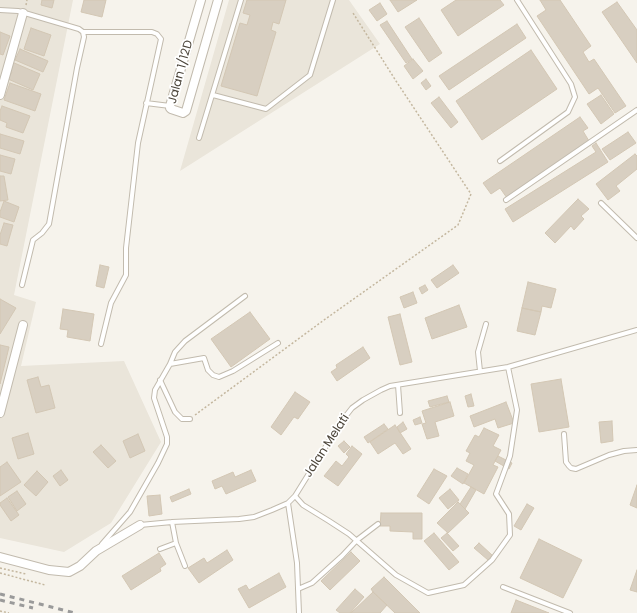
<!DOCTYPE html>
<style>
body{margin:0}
canvas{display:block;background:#f6f3ec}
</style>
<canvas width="637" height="613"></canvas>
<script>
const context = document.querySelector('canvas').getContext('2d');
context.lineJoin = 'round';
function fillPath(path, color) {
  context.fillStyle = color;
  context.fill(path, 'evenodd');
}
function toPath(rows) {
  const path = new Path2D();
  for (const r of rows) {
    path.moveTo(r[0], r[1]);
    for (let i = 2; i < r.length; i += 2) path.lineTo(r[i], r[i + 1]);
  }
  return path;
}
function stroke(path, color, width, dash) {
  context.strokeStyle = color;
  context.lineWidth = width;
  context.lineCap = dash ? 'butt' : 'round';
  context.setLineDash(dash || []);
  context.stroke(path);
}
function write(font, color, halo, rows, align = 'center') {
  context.font = font + ' Poppins,sans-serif';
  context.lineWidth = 3.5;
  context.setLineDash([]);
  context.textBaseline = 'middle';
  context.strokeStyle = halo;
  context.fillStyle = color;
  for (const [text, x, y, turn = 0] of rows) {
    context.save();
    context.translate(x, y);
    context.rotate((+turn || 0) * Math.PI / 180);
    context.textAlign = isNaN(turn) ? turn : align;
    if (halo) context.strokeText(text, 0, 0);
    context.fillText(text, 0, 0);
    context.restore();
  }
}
fillPath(toPath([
 [0,0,73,0,14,295,36,302,21,366,124,361,161,442,111,523,64,552,0,538],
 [229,0,349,0,380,44,180,171]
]), '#eae5da');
const building = toPath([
 [42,0,54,0,52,8,41,5,42,0],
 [84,0,106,0,102,17,81,12,84,0],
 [247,0,286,0,279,24,273,22,271,30,276,32,257,96,221,86,240,23,247,25,250,15,243,13,247,0],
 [390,0,417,0,398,12,390,0],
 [456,0,500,0,504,5,458,36,441,10,456,0],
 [540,0,560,0,591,46,583,52,589,62,594,59,626,106,615,113,598,88,589,94,537,16,546,10,540,0],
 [617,2,637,30,637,63,602,12,617,2],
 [380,3,387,14,377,21,369,10,380,3],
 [419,18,442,53,429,62,405,27,419,18],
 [387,21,412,59,406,63,380,25,387,21],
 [517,24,526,38,449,90,439,76,517,24],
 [31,28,51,35,44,56,24,49,31,28],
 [0,32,10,36,3,55,0,54,0,32],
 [20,49,48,61,43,72,15,60,20,49],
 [531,50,557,89,482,140,456,101,531,50],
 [413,59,423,71,413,79,404,66,413,59],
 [12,62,40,74,33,90,8,79,12,72,9,70,12,62],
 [426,79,431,86,426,90,421,83,426,79],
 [10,83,41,94,35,111,4,100,10,83],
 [601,95,614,114,601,124,587,104,601,95],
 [439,97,458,122,451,128,431,103,439,97],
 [2,106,30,116,23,133,6,127,7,123,0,120,0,111,2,106],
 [580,117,588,128,583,131,589,141,507,198,500,188,491,194,483,183,580,117],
 [628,132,636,143,610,160,602,149,628,132],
 [0,134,24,141,20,154,0,148,0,134],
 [596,143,608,162,513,222,505,209,596,152,592,146,596,143],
 [635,154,637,156,637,169,616,186,620,191,608,200,596,184,635,154],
 [0,155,15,159,11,174,0,171,0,155],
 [0,176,4,176,8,200,0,201,0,176],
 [578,199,589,209,581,216,584,219,574,230,571,226,555,243,545,233,578,199],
 [4,201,19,207,14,222,0,217,0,212,4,201],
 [4,223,13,225,7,246,0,244,0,235,4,223],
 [100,265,109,267,104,288,96,286,100,265],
 [453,265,459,273,437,288,431,280,453,265],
 [528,282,556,289,551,308,542,306,541,312,522,308,528,282],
 [425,285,428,290,422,294,419,288,425,285],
 [413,292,417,303,404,308,400,297,413,292],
 [0,299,16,308,0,334,0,299],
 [459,305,467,327,432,339,425,318,459,305],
 [522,308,541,312,535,335,517,331,522,308],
 [63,309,94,314,90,341,67,337,68,330,60,329,63,309],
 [250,312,270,339,231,367,211,339,250,312],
 [400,314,412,362,400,365,388,317,400,314],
 [0,345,9,347,0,384,0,345],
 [363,347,370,358,337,381,331,372,337,368,336,365,363,347],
 [38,377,41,387,49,385,55,408,36,413,27,380,38,377],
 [561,379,569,427,539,432,531,384,561,379],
 [295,392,310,402,298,419,294,417,281,435,271,427,295,392],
 [471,394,474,406,468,407,465,396,471,394],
 [447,396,449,402,430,407,428,401,447,396],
 [450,402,454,416,435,422,439,436,427,439,422,424,426,423,422,411,450,402],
 [506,402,514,423,498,428,495,419,474,427,470,416,506,402],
 [420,417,422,423,415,425,413,420,420,417],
 [612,421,613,441,601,443,599,422,612,421],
 [403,422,407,429,400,433,397,427,403,422],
 [384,424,388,429,368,443,364,437,384,424],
 [395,425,411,449,403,454,395,443,378,454,370,442,395,425],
 [484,428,499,435,493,446,501,450,493,465,498,467,484,494,464,483,474,465,466,461,470,453,466,451,475,435,479,437,484,428],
 [28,433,34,454,18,459,12,438,28,433],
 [138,434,145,451,130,458,123,441,138,434],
 [344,441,350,447,344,453,338,446,344,441],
 [101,445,116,461,108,468,93,452,101,445],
 [352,446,362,454,338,486,324,476,336,461,342,466,349,457,346,454,352,446],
 [498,456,512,463,509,469,495,461,498,456],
 [7,462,21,482,0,496,0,467,7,462],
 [457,468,468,474,463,484,451,476,457,468],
 [434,469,447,476,429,504,417,496,434,469],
 [61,470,68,480,60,486,53,476,61,470],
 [251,470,256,481,226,494,222,486,215,489,212,481,233,472,235,477,251,470],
 [37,471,48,482,36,496,24,485,37,471],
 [637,485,637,508,630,505,637,485],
 [471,487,476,490,465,509,460,504,471,487],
 [189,489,191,494,172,502,170,497,189,489],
 [450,489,459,500,448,509,439,498,450,489],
 [17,491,26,504,17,511,8,497,17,491],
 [160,495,162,514,149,516,147,496,160,495],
 [7,498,19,515,11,521,0,505,0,503,7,498],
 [458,502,469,513,448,533,437,523,458,502],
 [527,504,534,508,521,530,514,526,527,504],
 [381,513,422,513,422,539,413,539,413,532,390,531,390,526,380,526,381,513],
 [434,533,459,562,449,570,424,541,434,533],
 [447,533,459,546,453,551,441,538,447,533],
 [539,539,582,560,563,598,520,578,539,539],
 [479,543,492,555,488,560,474,548,479,543],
 [227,550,233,560,199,583,188,568,204,558,207,563,227,550],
 [351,552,360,561,330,590,321,581,351,552],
 [159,553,166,564,160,568,161,571,131,590,122,576,159,553],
 [637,570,637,592,630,590,637,570],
 [279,573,286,587,249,608,238,589,246,585,249,590,279,573],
 [384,577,420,613,395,613,373,592,371,589,384,577],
 [355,589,364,597,350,613,340,613,336,610,355,589],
 [373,592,387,605,380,613,351,613,373,592],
 [516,600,549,613,511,613,516,600]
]);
fillPath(building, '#d8cfc1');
stroke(building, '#d3c7b4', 1);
const service = toPath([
 [0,10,18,11,79,29,83,32,84,37,77,68,49,224,42,233,33,240,22,285],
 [83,32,152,32,157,34,161,39,138,143,126,248,126,275,111,303,101,344],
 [213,95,266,109,310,75,333,0],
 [146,103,170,106],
 [199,138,241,0],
 [500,161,568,112,575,97,571,84,517,0],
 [506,200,637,110],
 [601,203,637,238],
 [170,364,175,352,185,341,245,296],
 [480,371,478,352,486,324],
 [160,380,175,412,182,419,190,419],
 [398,385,400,413],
 [564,434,566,462,569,466,571,468,576,469,609,455,624,451,637,450],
 [295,496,303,505,329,521,349,534,396,575,428,593,464,585,492,560,510,535,509,514,496,494,510,456,517,410,508,367],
 [288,503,297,563,299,613],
 [172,522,176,543,185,566],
 [140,525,172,522,239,519,254,517,272,510,288,503,295,496,341,422,352,408,363,400,381,390,390,386,508,367,637,330],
 [102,544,130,512,158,463,167,444,167,437,154,398,155,390,170,364,204,358,208,370,213,375,219,377,233,371,278,343],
 [160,549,176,543],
 [503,587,570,613],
 [298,589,312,583,342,556,357,540,378,524]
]);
const minor = toPath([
 [201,0,170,106,170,108,171,109,183,113,186,111,218,0],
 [0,95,23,13],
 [0,413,23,325],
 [0,557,49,570,69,572,80,566,96,551,140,525]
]);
stroke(service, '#c2bbae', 6);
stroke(minor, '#c2bbae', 10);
stroke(toPath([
 [26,5,27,0],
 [195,415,324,320,458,225,471,194,396,81,353,13],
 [0,568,26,574],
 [0,573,45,585],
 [0,611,9,613]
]), '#c4b79f', 1.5, [2, 2]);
stroke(service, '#fff', 4);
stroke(minor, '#fff', 8);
stroke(toPath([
 [0,594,75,613],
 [0,600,33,608]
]), '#9a9a9a', 3, [5, 5]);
write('12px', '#4b4439', '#fff', [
 ["Jalan 1/12D",181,72,-75],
 ["Jalan Melati",327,446,-57]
]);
</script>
